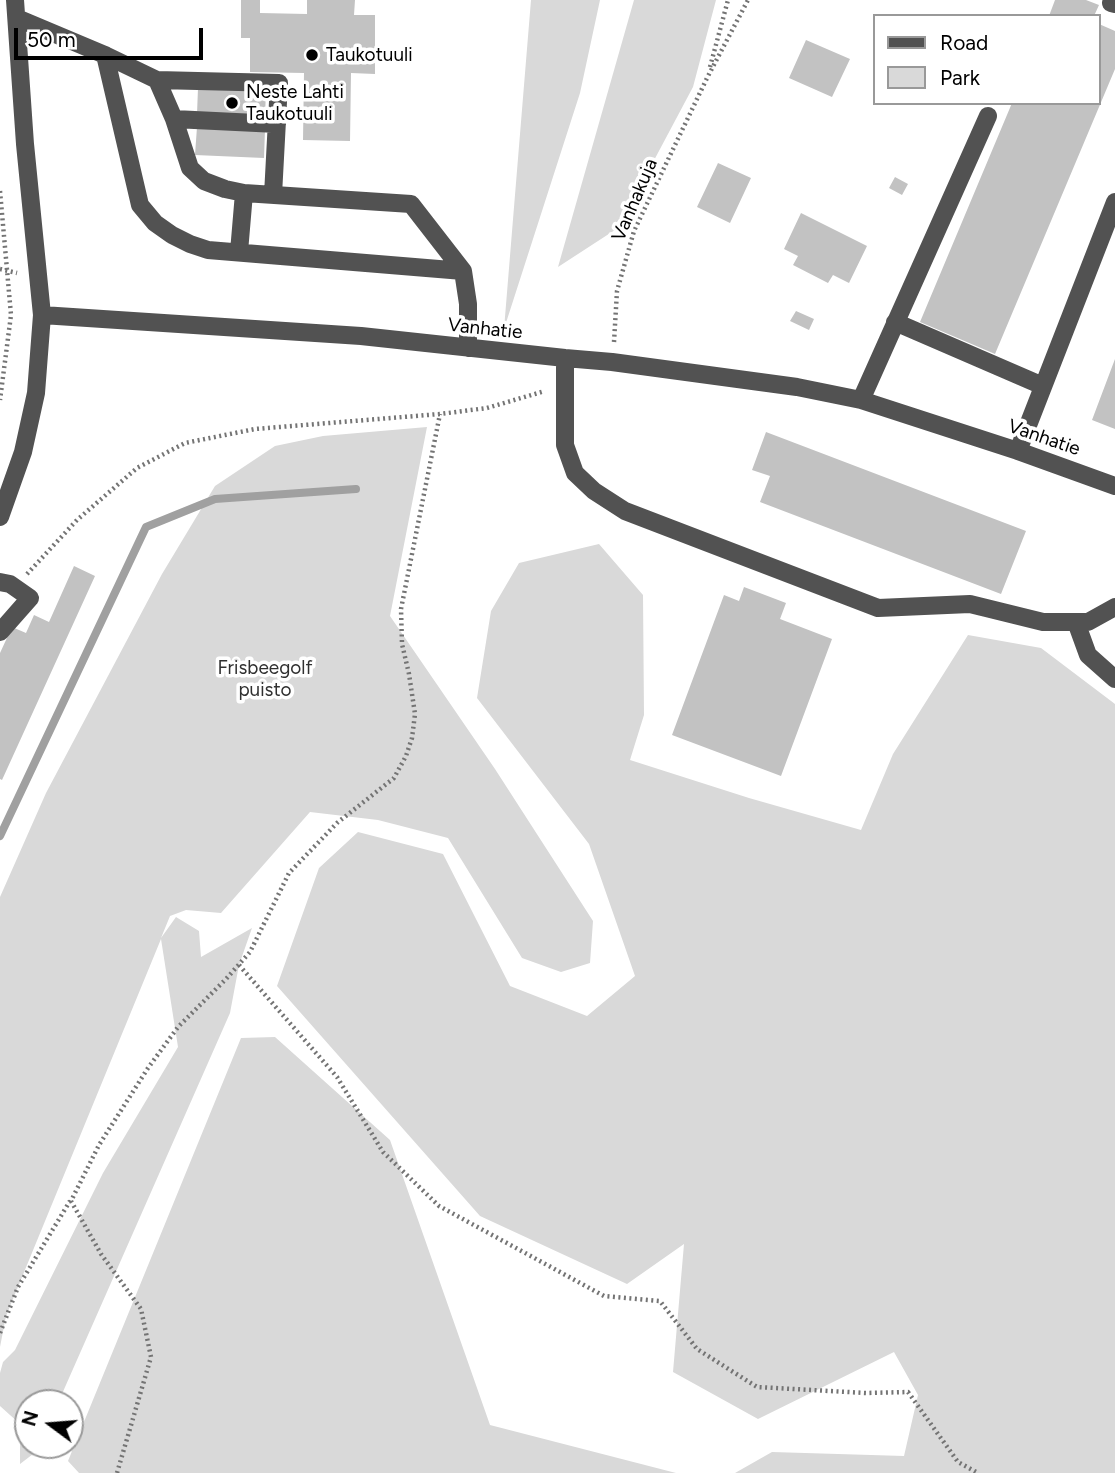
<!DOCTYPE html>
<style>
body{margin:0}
#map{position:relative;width:1115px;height:1473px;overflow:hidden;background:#fff;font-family:Figtree,sans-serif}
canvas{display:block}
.legend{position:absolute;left:873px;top:14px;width:228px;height:91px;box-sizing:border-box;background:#fff;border:2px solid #999;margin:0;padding:9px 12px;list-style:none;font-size:21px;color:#000}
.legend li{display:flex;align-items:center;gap:14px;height:35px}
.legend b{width:35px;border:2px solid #999}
.north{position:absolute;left:14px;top:1389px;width:70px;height:70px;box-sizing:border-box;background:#fff;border:2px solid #999;border-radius:50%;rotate:286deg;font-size:19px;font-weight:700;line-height:28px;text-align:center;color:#000}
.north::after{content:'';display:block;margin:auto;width:24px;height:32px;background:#000;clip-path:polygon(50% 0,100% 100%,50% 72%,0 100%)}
.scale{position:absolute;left:14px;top:28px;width:189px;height:32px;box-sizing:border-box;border:4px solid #000;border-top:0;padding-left:9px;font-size:21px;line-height:24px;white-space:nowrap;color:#000;-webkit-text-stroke:5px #fff;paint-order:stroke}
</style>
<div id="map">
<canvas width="1115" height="1473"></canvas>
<ul class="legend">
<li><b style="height:9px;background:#525252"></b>Road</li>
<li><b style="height:19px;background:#d9d9d9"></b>Park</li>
</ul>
<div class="north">N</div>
<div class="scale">50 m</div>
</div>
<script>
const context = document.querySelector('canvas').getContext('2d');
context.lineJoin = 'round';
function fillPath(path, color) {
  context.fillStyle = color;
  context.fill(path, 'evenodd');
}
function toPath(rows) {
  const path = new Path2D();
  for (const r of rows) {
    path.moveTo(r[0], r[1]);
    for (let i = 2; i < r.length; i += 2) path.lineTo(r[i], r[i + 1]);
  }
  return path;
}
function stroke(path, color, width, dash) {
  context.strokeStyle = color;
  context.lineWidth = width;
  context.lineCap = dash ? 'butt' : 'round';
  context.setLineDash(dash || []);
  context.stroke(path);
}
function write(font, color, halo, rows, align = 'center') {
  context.font = font + ' Figtree,sans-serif';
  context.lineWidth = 7;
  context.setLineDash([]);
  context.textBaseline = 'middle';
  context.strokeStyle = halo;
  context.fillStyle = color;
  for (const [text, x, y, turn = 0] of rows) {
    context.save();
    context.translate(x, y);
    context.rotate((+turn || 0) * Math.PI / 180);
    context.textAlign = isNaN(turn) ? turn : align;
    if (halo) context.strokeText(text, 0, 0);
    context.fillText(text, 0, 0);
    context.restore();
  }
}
fillPath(toPath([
 [531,0,600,0,580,93,504,329],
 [634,0,716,0,693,87,618,228,558,267],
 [427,427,390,616,495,769,593,921,590,963,561,972,522,958,448,838,378,820,310,812,221,913,186,910,170,916,161,938,176,917,199,931,201,957,252,928,239,965,230,1013,58,1403,28,1403,28,1445,39,1445,37,1451,20,1464,20,1424,0,1406,0,1373,3,1362,15,1350,103,1173,178,1047,161,939,6,1316,0,1347,0,897,46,793,162,574,215,486,275,446,323,436],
 [599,544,643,595,644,715,630,760,749,798,861,830,893,754,968,635,1041,648,1115,704,1115,1473,735,1473,772,1452,904,1456,918,1395,894,1352,758,1419,673,1372,684,1244,627,1284,480,1216,277,986,319,868,358,832,443,854,510,986,587,1016,635,976,589,844,477,698,491,611,519,563],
 [275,1037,390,1140,490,1425,676,1473,79,1473,68,1461,241,1038]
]), '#d9d9d9');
stroke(toPath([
 [0,836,146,527,215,499,356,489]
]), '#a0a0a0', 8);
fillPath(toPath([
 [241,0,260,0,260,13,307,14,307,0,355,0,354,15,375,15,375,74,351,73,350,141,303,140,304,73,250,72,250,38,241,38],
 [1055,0,1086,0,1099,5,1094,16,1049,16],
 [1099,24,1115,31,1115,69,995,354,920,322,1012,103,1099,103],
 [806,40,850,59,832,97,789,78],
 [198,88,266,90,265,117,197,114],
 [197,127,265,129,264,158,195,155],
 [718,163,751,178,730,223,697,207],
 [895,177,908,184,902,195,889,188],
 [801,213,867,246,849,283,833,275,828,283,793,265,798,256,784,249],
 [796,311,814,319,809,330,790,321],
 [1115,359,1115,429,1092,420],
 [766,432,1026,531,1001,594,760,502,770,476,752,470],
 [74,566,95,576,2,780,0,779,0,653,12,627,26,633,34,615,49,622],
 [744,587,786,603,780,619,832,639,781,776,672,735,724,595,739,601]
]), '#c2c2c2');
stroke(toPath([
 [710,67,728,0],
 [0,191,11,315,0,400],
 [0,269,17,273],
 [614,342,617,291,634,231,707,78,748,0],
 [27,574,77,520,137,468,185,443,255,429,440,414,487,408,545,391],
 [239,965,337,1077,383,1152,439,1206,604,1296,660,1301,697,1349,757,1387,866,1393,908,1392,958,1462,978,1473],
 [0,1333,18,1287,70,1201],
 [117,1473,151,1357,141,1309,101,1254,71,1201,99,1145,148,1068,178,1027,226,979,250,952,289,873,337,823,394,778,406,756,412,738,415,714,409,674,402,644,401,609,440,414]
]), '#747474', 4.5, [2, 3.5]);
stroke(toPath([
 [1111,3,1115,4],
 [17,18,105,55,157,80,279,83,273,195],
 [105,55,140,205,155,223,172,235,190,244,208,250,463,271,468,304,468,348],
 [157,80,174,119,190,168,204,181,225,189,244,193,411,204,463,271],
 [174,119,277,124],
 [239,252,244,193],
 [42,315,361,336,565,358,612,362,797,387,861,400,1018,451,1115,486],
 [895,322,1043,386],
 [565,358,565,445,575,473,594,491,625,511,878,608,970,604,1043,622,1088,622,1115,607],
 [861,400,988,116],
 [1018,451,1115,202],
 [0,517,23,452,36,393,42,315,25,144,15,0],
 [0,582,10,584,30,598,0,632],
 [1076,622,1088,655,1115,679]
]), '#525252', 18);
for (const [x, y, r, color] of [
 [312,55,7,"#000"],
 [232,103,7,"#000"]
]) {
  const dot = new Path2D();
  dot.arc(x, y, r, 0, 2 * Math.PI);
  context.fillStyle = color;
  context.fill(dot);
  stroke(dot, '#fff', 2.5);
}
write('19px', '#000', '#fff', [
 ["Taukotuuli",326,55],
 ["Neste Lahti",246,92],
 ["Taukotuuli",246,114]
], 'left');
write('19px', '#000', '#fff', [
 ["Vanhakuja",635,200,-67],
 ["Vanhatie",485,329,6],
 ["Vanhatie",1044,438,19]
]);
write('19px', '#303030', '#fff', [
 ["Frisbeegolf",265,668],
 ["puisto",265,690]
]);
</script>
